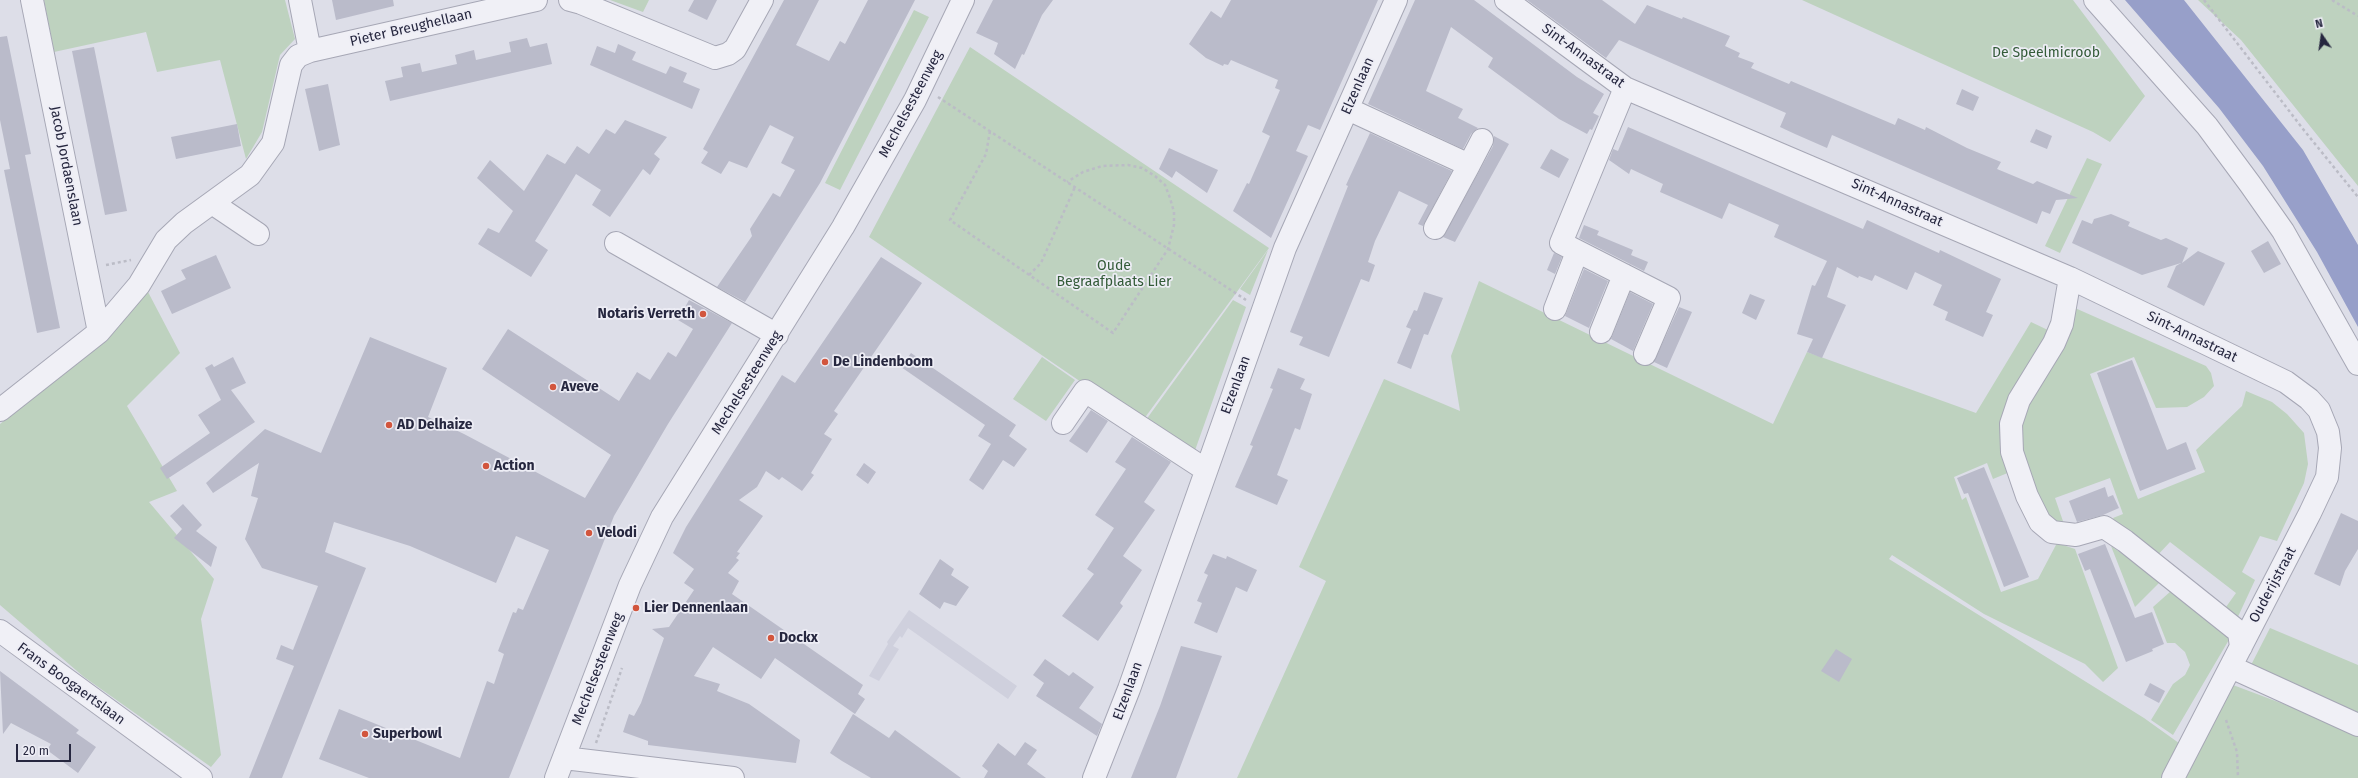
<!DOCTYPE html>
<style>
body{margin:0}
#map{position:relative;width:2358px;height:778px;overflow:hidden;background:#dddee8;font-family:"Fira Sans",sans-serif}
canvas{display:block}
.north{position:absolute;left:2302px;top:16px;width:40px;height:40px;-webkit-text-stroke:3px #ededf5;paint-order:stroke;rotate:347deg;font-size:11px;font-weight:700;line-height:16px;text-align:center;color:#26273f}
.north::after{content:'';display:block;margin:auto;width:14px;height:18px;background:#26273f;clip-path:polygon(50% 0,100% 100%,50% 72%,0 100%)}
.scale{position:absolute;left:16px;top:744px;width:55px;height:18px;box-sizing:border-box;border:2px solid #26273f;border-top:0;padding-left:5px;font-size:12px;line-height:14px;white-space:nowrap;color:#26273f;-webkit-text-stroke:3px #ededf5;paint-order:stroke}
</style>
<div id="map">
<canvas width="2358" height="778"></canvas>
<div class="north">N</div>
<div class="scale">20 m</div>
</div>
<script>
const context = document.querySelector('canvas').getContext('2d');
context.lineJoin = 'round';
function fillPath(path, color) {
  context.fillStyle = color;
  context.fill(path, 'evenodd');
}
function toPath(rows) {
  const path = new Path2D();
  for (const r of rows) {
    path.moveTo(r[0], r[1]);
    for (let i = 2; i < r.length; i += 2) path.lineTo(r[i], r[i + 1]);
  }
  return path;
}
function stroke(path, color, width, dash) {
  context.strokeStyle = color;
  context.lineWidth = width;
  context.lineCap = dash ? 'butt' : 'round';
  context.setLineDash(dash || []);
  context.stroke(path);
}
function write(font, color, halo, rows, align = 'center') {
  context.font = font + ' "Fira Sans",sans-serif';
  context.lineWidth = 3.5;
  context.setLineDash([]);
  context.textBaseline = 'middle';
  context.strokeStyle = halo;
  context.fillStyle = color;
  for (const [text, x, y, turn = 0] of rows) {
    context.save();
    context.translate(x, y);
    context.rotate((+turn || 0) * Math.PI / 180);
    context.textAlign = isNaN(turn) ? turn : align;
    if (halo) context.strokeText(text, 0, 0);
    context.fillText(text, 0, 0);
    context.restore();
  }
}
fillPath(toPath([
 [909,610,1017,686,1008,699,908,628,902,638,900,636,893,646,899,649,879,681,869,676,888,644,887,642]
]), '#cfd0dd');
fillPath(toPath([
 [44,0,285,0,295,39,280,55,262,132,246,159,220,60,157,72,146,32,54,52],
 [610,0,649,0,643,12],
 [1802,0,2073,0,2145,96,2110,142,2093,132],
 [2198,0,2358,0,2358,186,2241,40],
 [914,10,929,17,840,190,825,183],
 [970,47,1269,248,1141,423,869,237],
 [2087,158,2102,164,2060,253,2045,246],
 [1268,250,1250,295,1240,289],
 [1479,281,1773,424,1807,352,1976,413,2031,322,2050,331,2006,416,2010,472,1993,479,1987,463,1954,477,1962,500,1966,497,2001,592,2038,579,2057,543,2075,549,2118,668,2103,682,2085,664,1984,614,1892,555,1889,559,2144,718,2183,746,2164,778,1237,778,1326,581,1299,567,1384,379,1460,411,1451,356],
 [147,290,180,353,127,406,177,491,149,502,214,579,201,619,221,755,211,767,84,677,0,605,0,424,101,343],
 [1233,300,1246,307,1193,456,1143,424],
 [2075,308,2206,366,2211,373,2214,386,2204,397,2187,407,2156,408,2134,357,2090,374,2138,499,2205,472,2196,450,2242,406,2246,391,2272,402,2287,414,2304,433,2308,464,2304,483,2277,541,2260,536,2242,572,2255,580,2236,621,2221,614,2236,593,2170,542,2154,559,2118,528,2113,518,2123,514,2110,478,2055,498,2065,527,2042,511,2024,470,2019,437,2022,419],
 [1042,357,1075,380,1046,421,1013,399],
 [2111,546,2161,581,2135,607],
 [2171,591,2230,638,2173,735,2151,720,2173,684,2185,675,2190,665,2185,652,2175,643,2167,643,2153,607],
 [2270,628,2358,665,2358,717,2250,667],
 [2233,685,2358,732,2358,778,2186,778]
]), '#bed2bf');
fillPath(toPath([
 [2125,0,2184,0,2303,150,2358,245,2358,327,2317,252,2263,166,2219,108]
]), '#979fc9');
fillPath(toPath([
 [332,0,393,0,394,6,336,20],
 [694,0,717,0,707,20,688,11],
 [784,0,819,0,796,45,829,61,840,41,845,44,868,0,915,0,820,183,745,302,717,287,752,236,750,229,773,193,780,197,795,170,781,163,794,137,770,125,747,168,729,161,721,174,701,163,708,152,703,149],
 [993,0,1053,0,1042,15,1024,55,1022,54,1015,69,994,54,998,43,976,33],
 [1231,0,1378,0,1320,130,1308,125,1296,151,1308,156,1271,238,1233,211,1247,183,1249,184,1270,136,1262,132,1280,90,1275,88,1278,80,1231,60,1228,65,1224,64,1223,66,1206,58,1189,44,1211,11,1221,18],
 [1415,0,1474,0,1577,77,1604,94,1593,113,1599,116,1592,130,1590,129,1587,134,1559,119,1488,67,1493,58,1451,27,1426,91,1463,109,1458,118,1478,128,1471,134,1463,149,1368,104],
 [1527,0,1602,0,1635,24,1647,5,1682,19,1683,17,1730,36,1725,46,1740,53,1738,57,1754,63,1751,68,1789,84,1791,81,1895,125,1898,118,1925,130,1926,127,1967,148,2001,162,1997,169,2033,184,2037,181,2078,198,2056,200,2050,214,2042,211,2037,224,1832,135,1827,148,1795,134,1780,127,1786,113,1619,40,1606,58],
 [7,36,31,154,25,155,60,328,37,333,4,170,10,169,0,120,0,37],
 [527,38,530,47,547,43,552,64,390,101,385,81,403,77,401,67,420,63,422,72,457,64,455,55,474,50,476,60,511,52,509,42],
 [618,44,636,52,632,60,666,74,670,66,687,73,683,82,700,89,692,109,590,65,597,46,615,53],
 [94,47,127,211,105,215,72,51],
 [328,84,340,145,319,151,305,89],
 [1962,89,1979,97,1973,111,1956,104],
 [625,120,667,137,654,154,660,159,650,175,643,169,610,217,592,205,601,190,576,174,535,241,548,250,531,277,478,244,488,228,499,233,513,211,477,178,490,160,524,191,547,154,565,164,577,146,589,154,606,129,615,134],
 [237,124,241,146,176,159,171,137],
 [1628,127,1863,229,1867,220,1939,253,1940,250,2001,279,1986,312,1993,315,1983,337,1945,320,1948,312,1933,305,1942,285,1915,272,1907,290,1875,275,1872,281,1859,276,1858,278,1837,267,1827,297,1846,305,1822,358,1807,352,1813,339,1797,334,1812,285,1815,286,1827,261,1774,237,1779,225,1729,203,1722,219,1660,192,1663,184,1631,169,1629,174,1609,160,1613,149,1618,151],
 [2036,129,2052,136,2047,149,2030,142],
 [1370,133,1452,171,1423,226,1418,224,1428,205,1399,191,1375,241,1368,262,1375,265,1369,282,1361,279,1329,357,1299,345,1303,337,1290,332,1348,186,1346,185],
 [1494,136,1509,144,1455,242,1443,237,1493,146],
 [1169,148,1218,170,1207,193,1176,171,1172,178,1159,169],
 [1551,149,1569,159,1559,178,1540,168],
 [2111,214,2130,222,2128,226,2161,240,2166,238,2188,248,2182,263,2198,251,2225,263,2204,306,2167,287,2176,266,2181,263,2142,275,2072,243,2082,220,2092,224,2094,219],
 [1584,225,1599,231,1597,235,1633,250,1631,255,1648,262,1644,271,1579,238],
 [2268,241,2281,264,2264,273,2251,251],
 [1554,253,1562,257,1555,274,1547,270],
 [216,255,231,288,172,314,161,291,186,279,181,270],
 [881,257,922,283,834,411,838,414,824,434,832,439,811,473,814,475,802,491,782,477,779,480,766,471,757,487,739,500,763,516,737,552,740,553,736,558,739,560,728,573,739,581,732,594,863,685,858,694,865,699,855,714,775,658,761,679,713,647,694,676,720,684,717,691,749,704,800,740,796,763,648,745,648,741,623,732,629,714,634,716,641,703,664,638,652,629,669,627,694,590,684,583,694,569,673,553,686,527,782,375,795,383],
 [1584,269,1608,281,1589,328,1565,316],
 [1424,292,1443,298,1428,335,1424,334,1411,369,1397,363,1411,329,1406,327,1414,310,1417,311],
 [1630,292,1653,304,1633,351,1611,339],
 [1750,294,1765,300,1756,320,1742,313],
 [689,300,732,323,668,424,614,516,509,778,369,778,319,759,339,709,460,758,487,681,494,684,504,654,498,651,513,612,516,613,518,608,523,610,549,550,516,536,496,583,410,546,334,522,325,552,366,568,282,778,249,778,294,666,276,659,281,645,293,650,318,586,262,568,245,539,258,498,251,496,259,463,213,493,206,483,265,429,321,453,370,337,447,368,428,417,464,434,585,498,611,455,482,369,508,329,619,401,637,372,650,380,668,352,676,357,693,329,678,320],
 [1679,307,1692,312,1667,368,1654,362],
 [911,353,1016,425,1009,436,1027,449,1014,467,1003,460,983,490,969,480,991,444,978,436,985,425,901,367],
 [233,357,246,383,231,390,255,422,167,479,160,468,210,433,198,415,221,400,205,368,212,364,214,367],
 [2132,360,2167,450,2186,442,2196,469,2140,491,2097,373],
 [1278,368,1305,379,1300,389,1312,394,1300,430,1295,428,1277,475,1288,480,1277,505,1235,487,1253,446,1250,445,1273,389,1270,388],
 [1091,410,1108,421,1087,453,1069,441],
 [1132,437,1171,462,1144,502,1155,510,1123,556,1142,570,1120,603,1123,606,1098,641,1062,616,1094,574,1087,569,1114,528,1095,515,1126,469,1115,462],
 [864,463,876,472,868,484,856,475],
 [1984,467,2029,577,2004,587,1968,493,1964,494,1957,478],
 [2105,487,2108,497,2113,495,2119,508,2103,515,2077,522,2069,501],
 [183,504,202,525,196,531,217,547,211,567,174,538,182,529,170,516],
 [2341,513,2358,521,2358,549,2345,571,2340,586,2314,574],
 [2105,544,2135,618,2152,612,2164,644,2152,649,2153,651,2126,662,2090,569,2085,571,2078,554],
 [1213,554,1226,559,1227,556,1257,570,1247,592,1236,587,1217,633,1194,623,1202,603,1197,601,1208,575,1204,573],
 [940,559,954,569,951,575,969,587,956,606,944,602,940,609,919,594],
 [1181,646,1222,656,1176,778,1131,778,1160,706],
 [1836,649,1852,659,1839,682,1821,671],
 [1045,659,1069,676,1073,672,1094,687,1079,708,1102,724,1097,736,1036,696,1044,683,1033,675],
 [0,671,79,730,76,733,96,747,78,773,47,750,51,744,11,723,3,734],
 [2150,683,2165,691,2159,703,2144,695],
 [853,714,889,738,895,730,961,778,871,778,842,761,830,753],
 [1025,742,1037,750,1027,764,1046,778,984,778,988,771,982,766,998,743,1015,756]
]), '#babbca');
const minor = toPath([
 [32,0,99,332],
 [570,0,581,3,715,58,728,54,735,49,762,0],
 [1506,0,1625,88,2070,278,2286,382,2309,399,2319,410,2328,432,2330,448,2327,477,2310,513,2173,778],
 [2095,0,2207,126,2250,184,2283,231,2358,364],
 [310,51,536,0],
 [1625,88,1561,243,1669,298,1645,354],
 [1348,109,1469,165,1482,140],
 [212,203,258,234],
 [1435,228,1469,165],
 [616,243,777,335],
 [2070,278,2062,324,2054,343,2019,400,2011,424,2012,452,2027,496,2040,522,2052,532,2076,535,2104,527,2125,541,2239,632,2241,647],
 [1555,309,1577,252],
 [1601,332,1624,275],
 [0,410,99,332,139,285,166,240,184,223,250,175,273,143,291,65,298,56,310,51,300,0],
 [1063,423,1085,391,1206,470],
 [0,631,201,778],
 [2231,667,2358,725],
 [564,758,733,778],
 [556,778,630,585,662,517,843,227,915,100,963,0],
 [1094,778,1129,689,1285,248,1396,0]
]);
stroke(minor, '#a6a7b5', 24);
stroke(toPath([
 [2204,0,2303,129,2358,197],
 [2332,0,2358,16],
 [938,97,1246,300],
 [990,131,986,154,950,220,1113,333,1168,249,1174,225,1174,212,1170,198,1165,185,1155,176,1142,168,1128,165,1102,166,1083,172,1067,182],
 [106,265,131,260],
 [1029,275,1041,263,1075,187],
 [2226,720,2237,752,2238,778],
 [596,743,622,668]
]), '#bbbcc6', 2.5, [3, 3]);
stroke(minor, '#f0f0f6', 22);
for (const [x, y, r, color] of [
 [703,314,4,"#d2553d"],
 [825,362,4,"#d2553d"],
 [553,387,4,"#d2553d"],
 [389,425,4,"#d2553d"],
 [486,466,4,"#d2553d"],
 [589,533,4,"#d2553d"],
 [636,608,4,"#d2553d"],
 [771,638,4,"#d2553d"],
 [365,734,4,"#d2553d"]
]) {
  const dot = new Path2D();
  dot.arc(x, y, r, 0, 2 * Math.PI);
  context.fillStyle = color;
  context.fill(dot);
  stroke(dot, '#ededf5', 1.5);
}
write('14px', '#26273f', '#ededf5', [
 ["Pieter Breughellaan",411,28,-13],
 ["Sint-Annastraat",1583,56,36],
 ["Elzenlaan",1358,86,-66],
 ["Mechelsesteenweg",911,104,-62],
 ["Jacob Jordaenslaan",66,166,79],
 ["Sint-Annastraat",1897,203,24],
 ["Sint-Annastraat",2192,337,26],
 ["Mechelsesteenweg",747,383,-58],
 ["Elzenlaan",1236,385,-70],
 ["Ouderijstraat",2273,585,-62],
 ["Mechelsesteenweg",598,669,-69],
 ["Frans Boogaertslaan",71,684,36],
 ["Elzenlaan",1128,691,-70]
]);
write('14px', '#335b38', '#ededf5', [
 ["De Speelmicroob",2046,53],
 ["Oude",1114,266],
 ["Begraafplaats Lier",1114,282]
]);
write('bold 14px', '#26273f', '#ededf5', [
 ["Notaris Verreth",695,314,"right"],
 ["De Lindenboom",833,362],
 ["Aveve",561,387],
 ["AD Delhaize",397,425],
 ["Action",494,466],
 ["Velodi",597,533],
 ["Lier Dennenlaan",644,608],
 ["Dockx",779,638],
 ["Superbowl",373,734]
], 'left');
</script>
